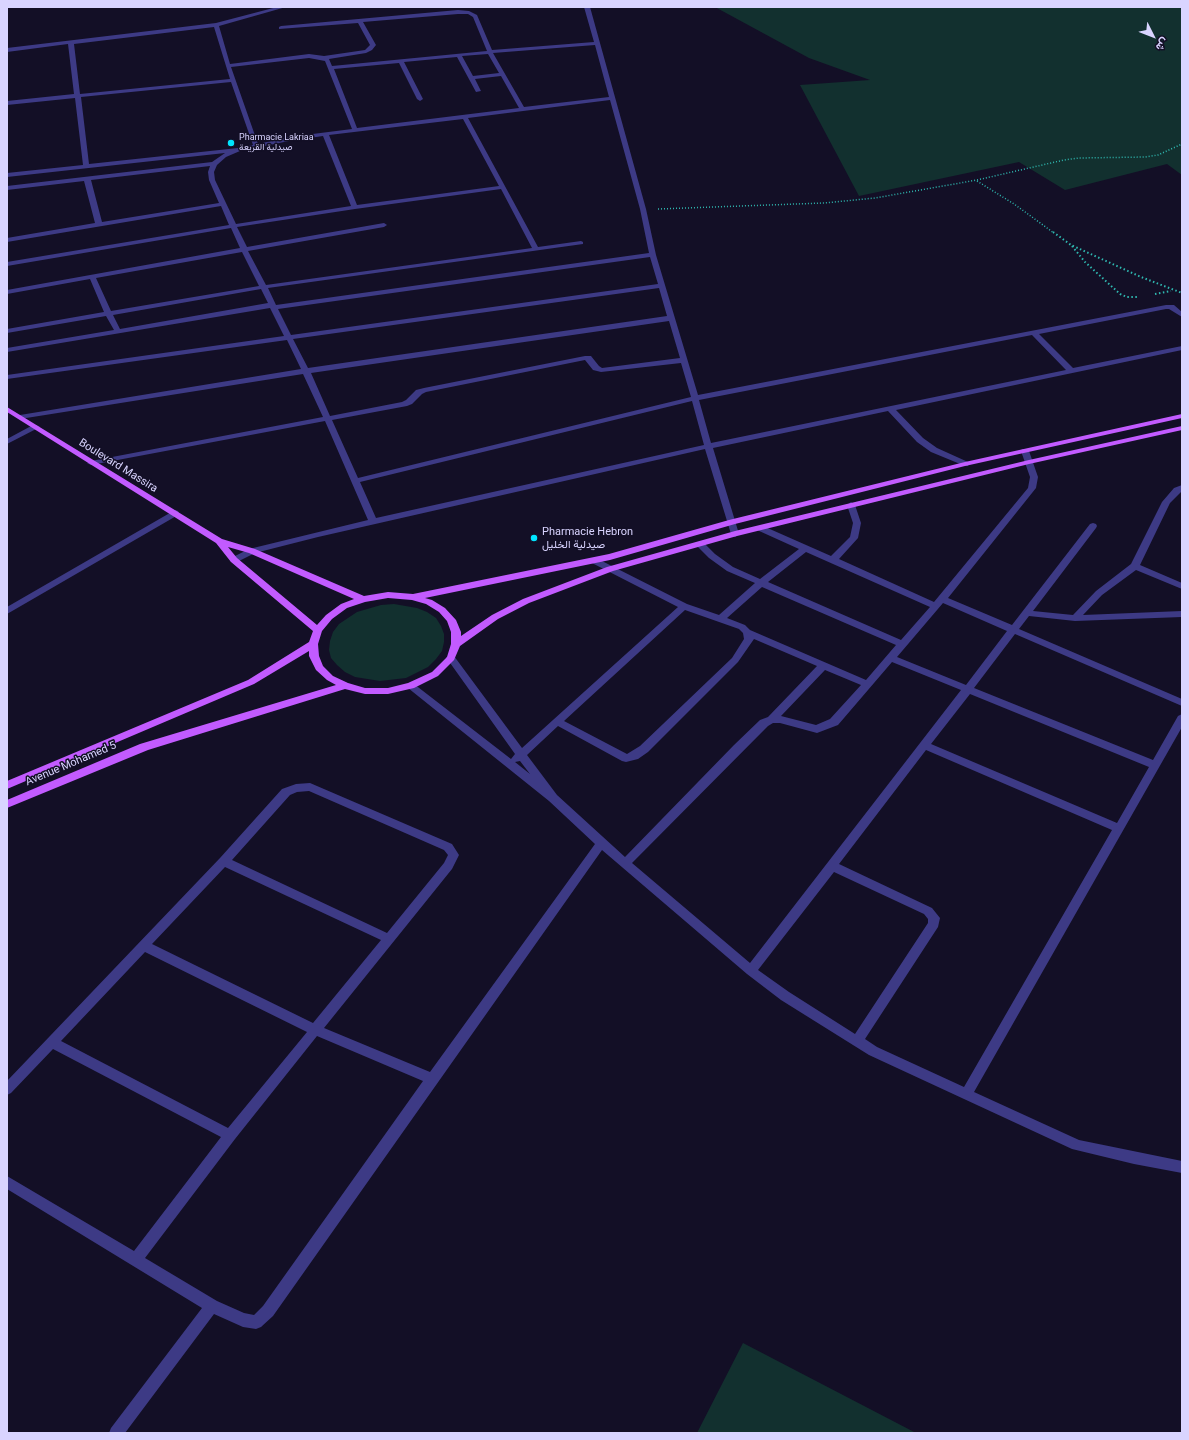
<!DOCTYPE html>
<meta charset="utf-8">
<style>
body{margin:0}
#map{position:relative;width:1189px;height:1440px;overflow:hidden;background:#130f26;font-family:Roboto,Vazirmatn,sans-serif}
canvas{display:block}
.frame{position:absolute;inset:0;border:8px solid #d9d4ff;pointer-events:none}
.north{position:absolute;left:1133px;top:16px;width:40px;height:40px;-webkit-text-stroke:3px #130f26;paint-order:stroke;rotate:132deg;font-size:11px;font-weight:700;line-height:16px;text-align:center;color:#d9d4ff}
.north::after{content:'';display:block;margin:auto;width:14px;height:18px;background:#d9d4ff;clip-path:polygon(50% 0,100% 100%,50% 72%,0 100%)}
</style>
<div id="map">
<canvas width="1189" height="1440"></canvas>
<div class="frame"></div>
<div class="north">ش</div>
</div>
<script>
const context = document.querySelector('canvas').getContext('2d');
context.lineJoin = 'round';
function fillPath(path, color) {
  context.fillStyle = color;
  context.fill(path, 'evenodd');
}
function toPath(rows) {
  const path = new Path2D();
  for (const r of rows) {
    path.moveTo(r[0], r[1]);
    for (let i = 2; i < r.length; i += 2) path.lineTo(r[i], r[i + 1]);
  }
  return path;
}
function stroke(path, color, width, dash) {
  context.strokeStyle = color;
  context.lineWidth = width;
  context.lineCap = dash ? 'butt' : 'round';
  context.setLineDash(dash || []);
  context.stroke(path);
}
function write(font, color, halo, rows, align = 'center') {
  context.font = font + ' Roboto,Vazirmatn,sans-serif';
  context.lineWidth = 3;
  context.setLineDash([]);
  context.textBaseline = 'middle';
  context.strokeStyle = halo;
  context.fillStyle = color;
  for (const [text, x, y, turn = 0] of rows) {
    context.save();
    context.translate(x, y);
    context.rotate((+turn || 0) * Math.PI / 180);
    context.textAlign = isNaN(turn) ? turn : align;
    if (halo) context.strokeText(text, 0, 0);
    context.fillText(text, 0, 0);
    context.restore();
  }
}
fillPath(toPath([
 [715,7,1182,7,1182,175,1167,164,1065,190,1019,162,859,196,800,85,870,80,809,58],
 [394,604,417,608,427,612,436,618,441,626,444,634,444,642,442,651,436,659,428,667,406,678,380,681,355,677,345,672,337,665,331,658,329,650,330,641,333,632,339,624,357,612,381,605],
 [743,1343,916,1433,697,1433]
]), '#12302f');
stroke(toPath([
 [977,181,1014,204,1054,233],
 [658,209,824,203,875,198,977,180,1064,160,1079,158,1145,157,1158,155,1182,144]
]), '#2fb8b0', 1.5, [1, 2]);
stroke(toPath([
 [1053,232,1071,245,1141,277,1182,293],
 [1072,246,1085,262,1120,294,1127,297,1138,297],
 [1155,294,1171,291]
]), '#2fb8b0', 2, [1.5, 2.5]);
fillPath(toPath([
 [277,7,286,7,219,26,230,64,309,54,324,56,365,50,370,45,358,23,279,29,279,27,281,26,458,10,469,11,477,15,492,50,594,42,584,7,590,7,646,209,656,255,698,395,1166,305,1174,305,1182,312,1182,317,1169,309,1166,309,1039,334,1073,368,1182,346,1182,350,896,410,923,438,937,448,968,462,969,464,968,466,965,466,931,452,917,442,888,411,713,448,739,534,735,537,731,534,705,449,318,537,255,553,237,562,231,562,230,560,231,558,249,549,368,520,325,421,91,465,87,463,91,461,323,417,303,374,20,419,16,417,20,415,301,369,287,340,7,379,7,375,284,336,270,308,7,352,7,348,114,330,106,316,7,333,7,329,104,312,90,279,7,294,7,290,240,248,231,228,7,266,7,262,229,225,221,206,7,242,7,238,95,223,84,181,7,190,7,186,212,162,225,153,7,177,7,173,83,165,75,98,7,105,7,101,74,94,68,44,7,52,7,48,216,23,277,7],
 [458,14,468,14,473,17,487,51,332,66,329,59,366,53,372,50,376,45,363,22,458,14],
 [214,27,230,79,80,94,74,44,214,27],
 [595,45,609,97,524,107,493,53,595,45],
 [488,54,499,73,473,76,462,56,488,54],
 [457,57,476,92,481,91,475,79,501,76,519,108,357,128,334,69,399,63,417,99,420,101,423,99,404,62,457,57],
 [309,58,325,61,352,129,289,137,258,144,231,67,309,58],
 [231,82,253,145,238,148,89,164,81,97,231,82],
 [610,100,640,209,649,253,276,305,268,288,583,244,583,242,581,241,538,247,468,118,610,100],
 [463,119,499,186,357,205,329,135,463,119],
 [323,136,351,206,236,224,215,180,214,172,217,165,226,157,240,151,289,141,323,136],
 [210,166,208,172,209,180,219,203,102,222,91,180,210,166],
 [501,189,532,248,266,285,248,251,384,227,387,225,384,223,247,247,237,227,355,209,501,189],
 [242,252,259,286,111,311,96,278,242,252],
 [650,257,658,284,291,335,278,309,650,257],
 [659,288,667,316,308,368,293,339,659,288],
 [261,289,268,303,120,329,113,315,261,289],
 [669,321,680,358,602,368,599,366,591,356,585,356,424,388,416,390,406,400,402,402,330,416,311,373,669,321],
 [1032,335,1066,370,711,443,699,400,1032,335],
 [585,360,593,370,601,372,681,363,691,397,358,478,332,420,407,406,412,404,422,394,426,392,585,360],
 [692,401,704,445,376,518,360,482,692,401],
 [33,425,36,425,40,427,7,444,7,439,33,425],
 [1022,449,1028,449,1029,451,1038,477,1036,488,948,598,1012,625,1090,524,1093,523,1096,524,1097,526,1096,528,1033,611,1073,615,1096,591,1131,564,1162,502,1174,488,1182,485,1182,491,1170,503,1140,565,1182,583,1182,589,1136,570,1102,595,1083,615,1182,611,1182,617,1075,621,1029,616,1019,629,1182,699,1182,706,1015,634,974,688,1153,760,1178,716,1182,714,1182,727,974,1092,1079,1140,1182,1161,1182,1173,1134,1164,1072,1149,869,1055,781,1000,747,974,602,850,273,1316,261,1327,256,1329,243,1327,214,1314,125,1433,109,1433,111,1428,202,1308,7,1189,7,1176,134,1251,221,1137,53,1049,11,1093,7,1095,7,1081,220,858,282,789,296,784,310,783,452,844,459,855,452,869,324,1028,430,1072,595,844,549,801,408,688,406,686,408,684,414,684,511,759,515,754,448,660,446,658,448,656,454,656,522,748,678,607,590,562,589,560,590,558,596,558,687,604,719,615,755,583,727,571,709,558,697,546,696,544,697,542,703,542,715,554,733,567,760,579,799,549,757,530,756,528,757,526,763,526,831,556,850,537,853,523,847,505,851,502,855,505,861,523,858,538,839,559,934,602,1028,488,1030,477,1021,451,1022,449],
 [806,552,930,607,901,640,768,582,806,552],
 [762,587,896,645,866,680,750,630,745,625,727,618,762,587],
 [943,603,1007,631,966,685,897,657,943,603],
 [685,610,739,629,743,633,744,639,732,658,640,746,627,754,564,721,685,610],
 [754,639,817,666,768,717,760,720,734,745,625,857,557,795,527,755,558,726,622,761,626,762,638,759,648,752,738,662,754,639],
 [892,662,961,690,750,963,632,863,768,726,773,723,780,723,817,733,838,725,892,662],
 [825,670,861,685,830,719,816,725,781,716,825,670],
 [970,694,1149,767,1117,823,931,744,970,694],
 [926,750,1112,830,964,1087,877,1047,865,1039,938,927,940,918,932,908,839,864,926,750],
 [520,761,530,774,515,762,520,761],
 [309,791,444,850,448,855,444,863,387,933,232,860,290,795,297,792,309,791],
 [225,867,381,940,313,1023,152,944,225,867],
 [834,872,924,914,928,919,928,923,855,1034,789,992,758,970,834,872],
 [145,952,307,1032,228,1128,61,1041,145,952],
 [317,1036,423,1081,263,1306,254,1315,244,1313,217,1301,145,1258,235,1139,317,1036],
 [175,510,178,511,179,513,178,515,7,614,7,607,175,510]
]), '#3d3a85');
fillPath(toPath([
 [7,407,222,539,255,549,364,596,388,592,413,594,609,554,729,520,965,462,1182,414,1182,418,965,466,735,524,610,560,425,598,432,600,445,608,456,620,461,632,461,636,492,615,523,599,607,567,735,531,1029,460,1182,426,1182,430,1029,464,737,536,613,571,529,603,498,619,460,646,454,660,438,676,414,688,388,694,365,694,345,689,148,750,7,808,7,800,140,744,336,685,327,680,316,670,309,656,309,651,254,684,7,789,7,781,248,680,309,642,313,631,231,562,216,543,7,412,7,407],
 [228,547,249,553,354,599,341,604,326,615,317,625,237,558,228,547],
 [388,598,412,600,426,604,439,612,447,621,451,632,451,644,447,657,432,672,408,683,388,688,365,688,348,683,333,676,323,666,319,656,318,644,322,631,332,619,347,608,365,602,388,598]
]), '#c25bff');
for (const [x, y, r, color] of [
 [231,143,4,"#00e5ff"],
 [534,538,4,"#00e5ff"]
]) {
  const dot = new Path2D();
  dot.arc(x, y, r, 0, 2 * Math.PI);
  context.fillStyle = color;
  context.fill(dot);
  stroke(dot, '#130f26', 1.5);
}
write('9px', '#d9d4ff', '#130f26', [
 ["Pharmacie Lakriaa",239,138],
 ["صيدلية القريعة",239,148]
], 'left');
write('11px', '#d9d4ff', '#130f26', [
 ["Boulevard Massira",118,466,32],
 ["Avenue Mohamed 5",71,764,-23]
]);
write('11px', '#d9d4ff', '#130f26', [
 ["Pharmacie Hebron",542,532],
 ["صيدلية الخليل",542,545]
], 'left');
</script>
